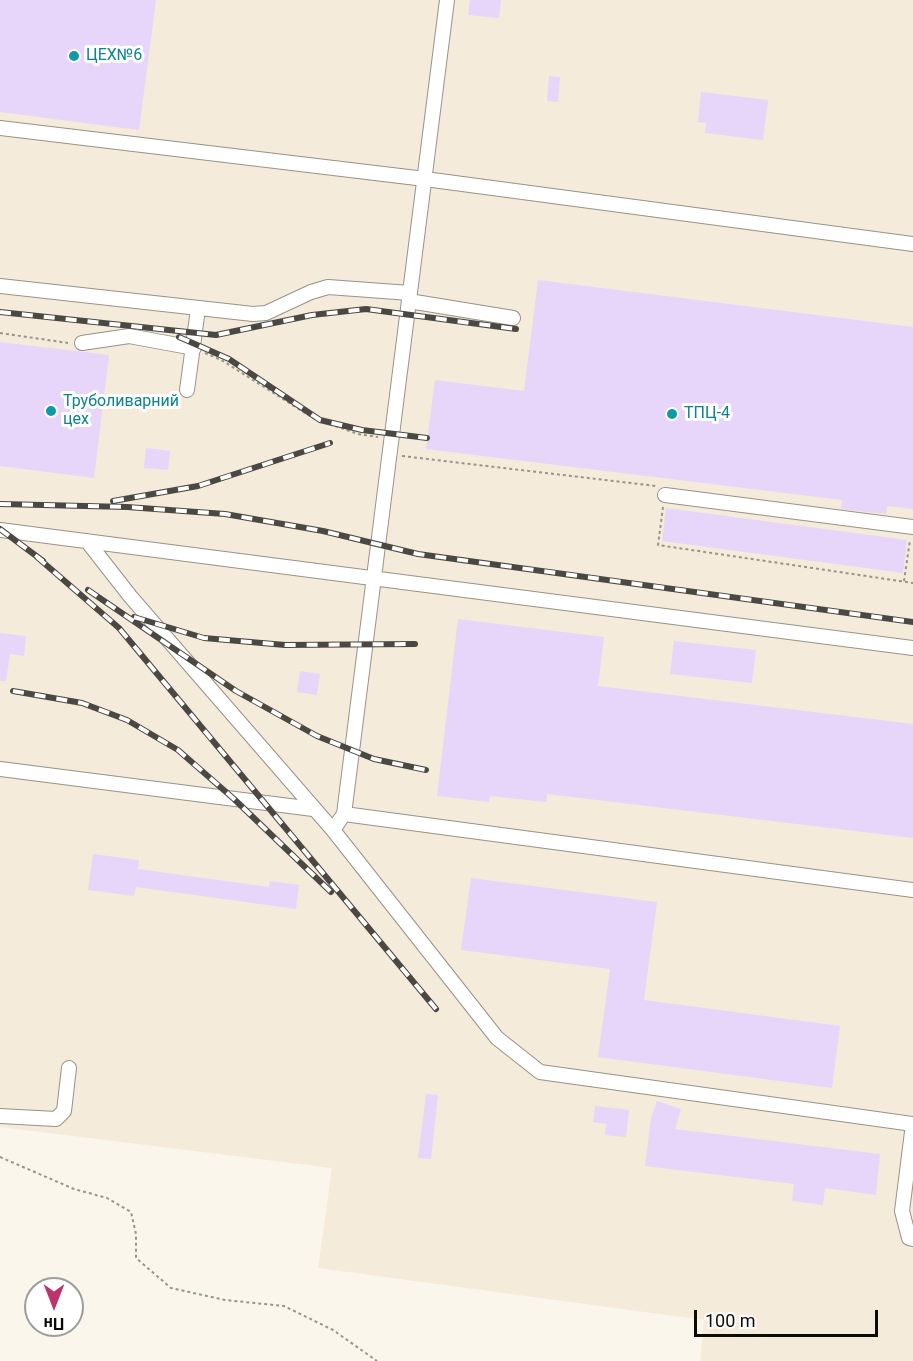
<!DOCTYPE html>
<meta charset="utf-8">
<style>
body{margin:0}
#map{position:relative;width:913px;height:1361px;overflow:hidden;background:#fbf6eb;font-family:Roboto,sans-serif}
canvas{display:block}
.north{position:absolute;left:24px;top:1277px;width:60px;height:60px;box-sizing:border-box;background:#fff;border:2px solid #9e9d9c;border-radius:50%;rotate:180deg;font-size:16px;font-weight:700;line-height:24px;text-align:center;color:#0d0b08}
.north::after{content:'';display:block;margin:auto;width:21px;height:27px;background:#bd336e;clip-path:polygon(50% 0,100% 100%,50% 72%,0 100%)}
.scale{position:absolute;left:694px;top:1310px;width:184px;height:27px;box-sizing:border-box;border:3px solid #0d0b08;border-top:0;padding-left:8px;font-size:18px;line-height:21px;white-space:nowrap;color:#0d0b08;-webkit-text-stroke:4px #fff;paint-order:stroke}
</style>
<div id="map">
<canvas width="913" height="1361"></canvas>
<div class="north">Пн</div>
<div class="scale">100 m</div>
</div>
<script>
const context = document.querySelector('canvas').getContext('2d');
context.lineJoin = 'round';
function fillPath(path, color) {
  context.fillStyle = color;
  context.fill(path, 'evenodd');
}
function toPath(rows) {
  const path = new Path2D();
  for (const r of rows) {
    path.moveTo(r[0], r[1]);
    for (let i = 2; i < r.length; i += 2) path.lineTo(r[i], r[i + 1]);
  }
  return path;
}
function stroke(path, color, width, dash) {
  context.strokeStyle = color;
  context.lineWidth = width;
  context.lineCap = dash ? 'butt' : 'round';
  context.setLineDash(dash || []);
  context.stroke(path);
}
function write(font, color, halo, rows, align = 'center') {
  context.font = font + ' Roboto,sans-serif';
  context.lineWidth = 6;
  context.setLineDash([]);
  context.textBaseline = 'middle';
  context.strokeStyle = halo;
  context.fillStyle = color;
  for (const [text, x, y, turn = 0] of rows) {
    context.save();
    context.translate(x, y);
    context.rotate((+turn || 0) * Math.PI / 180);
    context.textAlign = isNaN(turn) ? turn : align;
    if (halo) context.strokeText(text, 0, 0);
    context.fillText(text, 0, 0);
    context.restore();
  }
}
fillPath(toPath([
 [0,0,913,0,913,1361,700,1361,704,1320,318,1268,332,1168,0,1127]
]), '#f4ebda');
fillPath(toPath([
 [0,0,156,0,139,130,0,112],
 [470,0,501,0,499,18,468,15],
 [549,76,560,77,558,102,547,101],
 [701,92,768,100,763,140,705,133,706,123,698,122],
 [538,280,913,327,913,509,887,506,886,514,841,509,842,500,426,449,435,380,524,391],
 [0,342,109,355,94,478,0,466],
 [146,448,170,451,168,470,144,468],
 [666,508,907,540,903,573,662,541],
 [458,619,604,637,598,686,913,724,913,838,547,794,546,802,490,796,489,802,437,796],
 [0,633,26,636,24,656,10,654,6,681,0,681],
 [674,641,756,650,752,683,670,674],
 [300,671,320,674,317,695,297,692],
 [93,854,139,860,138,869,269,887,270,881,299,885,296,909,136,887,134,896,88,890],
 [471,878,657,902,644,1000,840,1026,832,1088,598,1057,610,969,461,950],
 [426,1094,438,1095,431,1159,418,1158],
 [657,1101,681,1109,675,1129,880,1154,876,1195,825,1188,823,1205,792,1201,794,1184,645,1166,651,1118],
 [595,1106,629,1110,626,1137,605,1135,606,1124,593,1122]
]), '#e7d6f9');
const minor = toPath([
 [0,128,425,179,913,244],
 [0,286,253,314,266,313,311,292,328,287,410,293],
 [409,301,513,318],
 [82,343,129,336,194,348],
 [187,390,198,309],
 [665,495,913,527],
 [0,530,913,648],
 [87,541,130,596,333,830,497,1038,540,1072,913,1124],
 [0,769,313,809],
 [344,814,913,890],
 [333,830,344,814,447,0],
 [0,1116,56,1119,64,1111,69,1068],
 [913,1124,902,1211,909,1238,913,1239]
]);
stroke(minor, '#979289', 16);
stroke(toPath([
 [0,333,68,343],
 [205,353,223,361,313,418,358,434,378,437],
 [402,456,656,486],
 [663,507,658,545,913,583],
 [904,581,910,540],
 [0,1157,74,1189,107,1198,131,1212,136,1234,136,1258,171,1288,225,1300,284,1306,333,1330,377,1361]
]), '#97948c', 2, [3, 3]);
stroke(minor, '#fff', 14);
const rail = toPath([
 [0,312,216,335,312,315,366,309,516,329],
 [179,337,229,359,320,420,362,430,427,438],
 [113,501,198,486,330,443],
 [0,504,127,507,225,514,323,531,418,554,913,622],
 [0,529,43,561],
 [37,557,119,628,436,1009],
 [88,590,236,691,317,736,374,759,426,770],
 [134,617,204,638,285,645,415,644],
 [13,691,82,703,127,720,178,750,234,799,331,892]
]);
stroke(rail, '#4b4843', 6);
stroke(rail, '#fff', 4, [11]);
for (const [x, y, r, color] of [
 [74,56,6,"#0f9aa8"],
 [51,411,6,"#0f9aa8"],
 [672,414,6,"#0f9aa8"]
]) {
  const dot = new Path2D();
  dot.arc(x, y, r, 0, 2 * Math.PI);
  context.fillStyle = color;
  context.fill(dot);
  stroke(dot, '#fff', 2);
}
write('16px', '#0d838f', '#fff', [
 ["ЦЕХ№6",86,56],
 ["Труболиварний",63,402],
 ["цех",63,420],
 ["ТПЦ-4",684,414]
], 'left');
</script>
